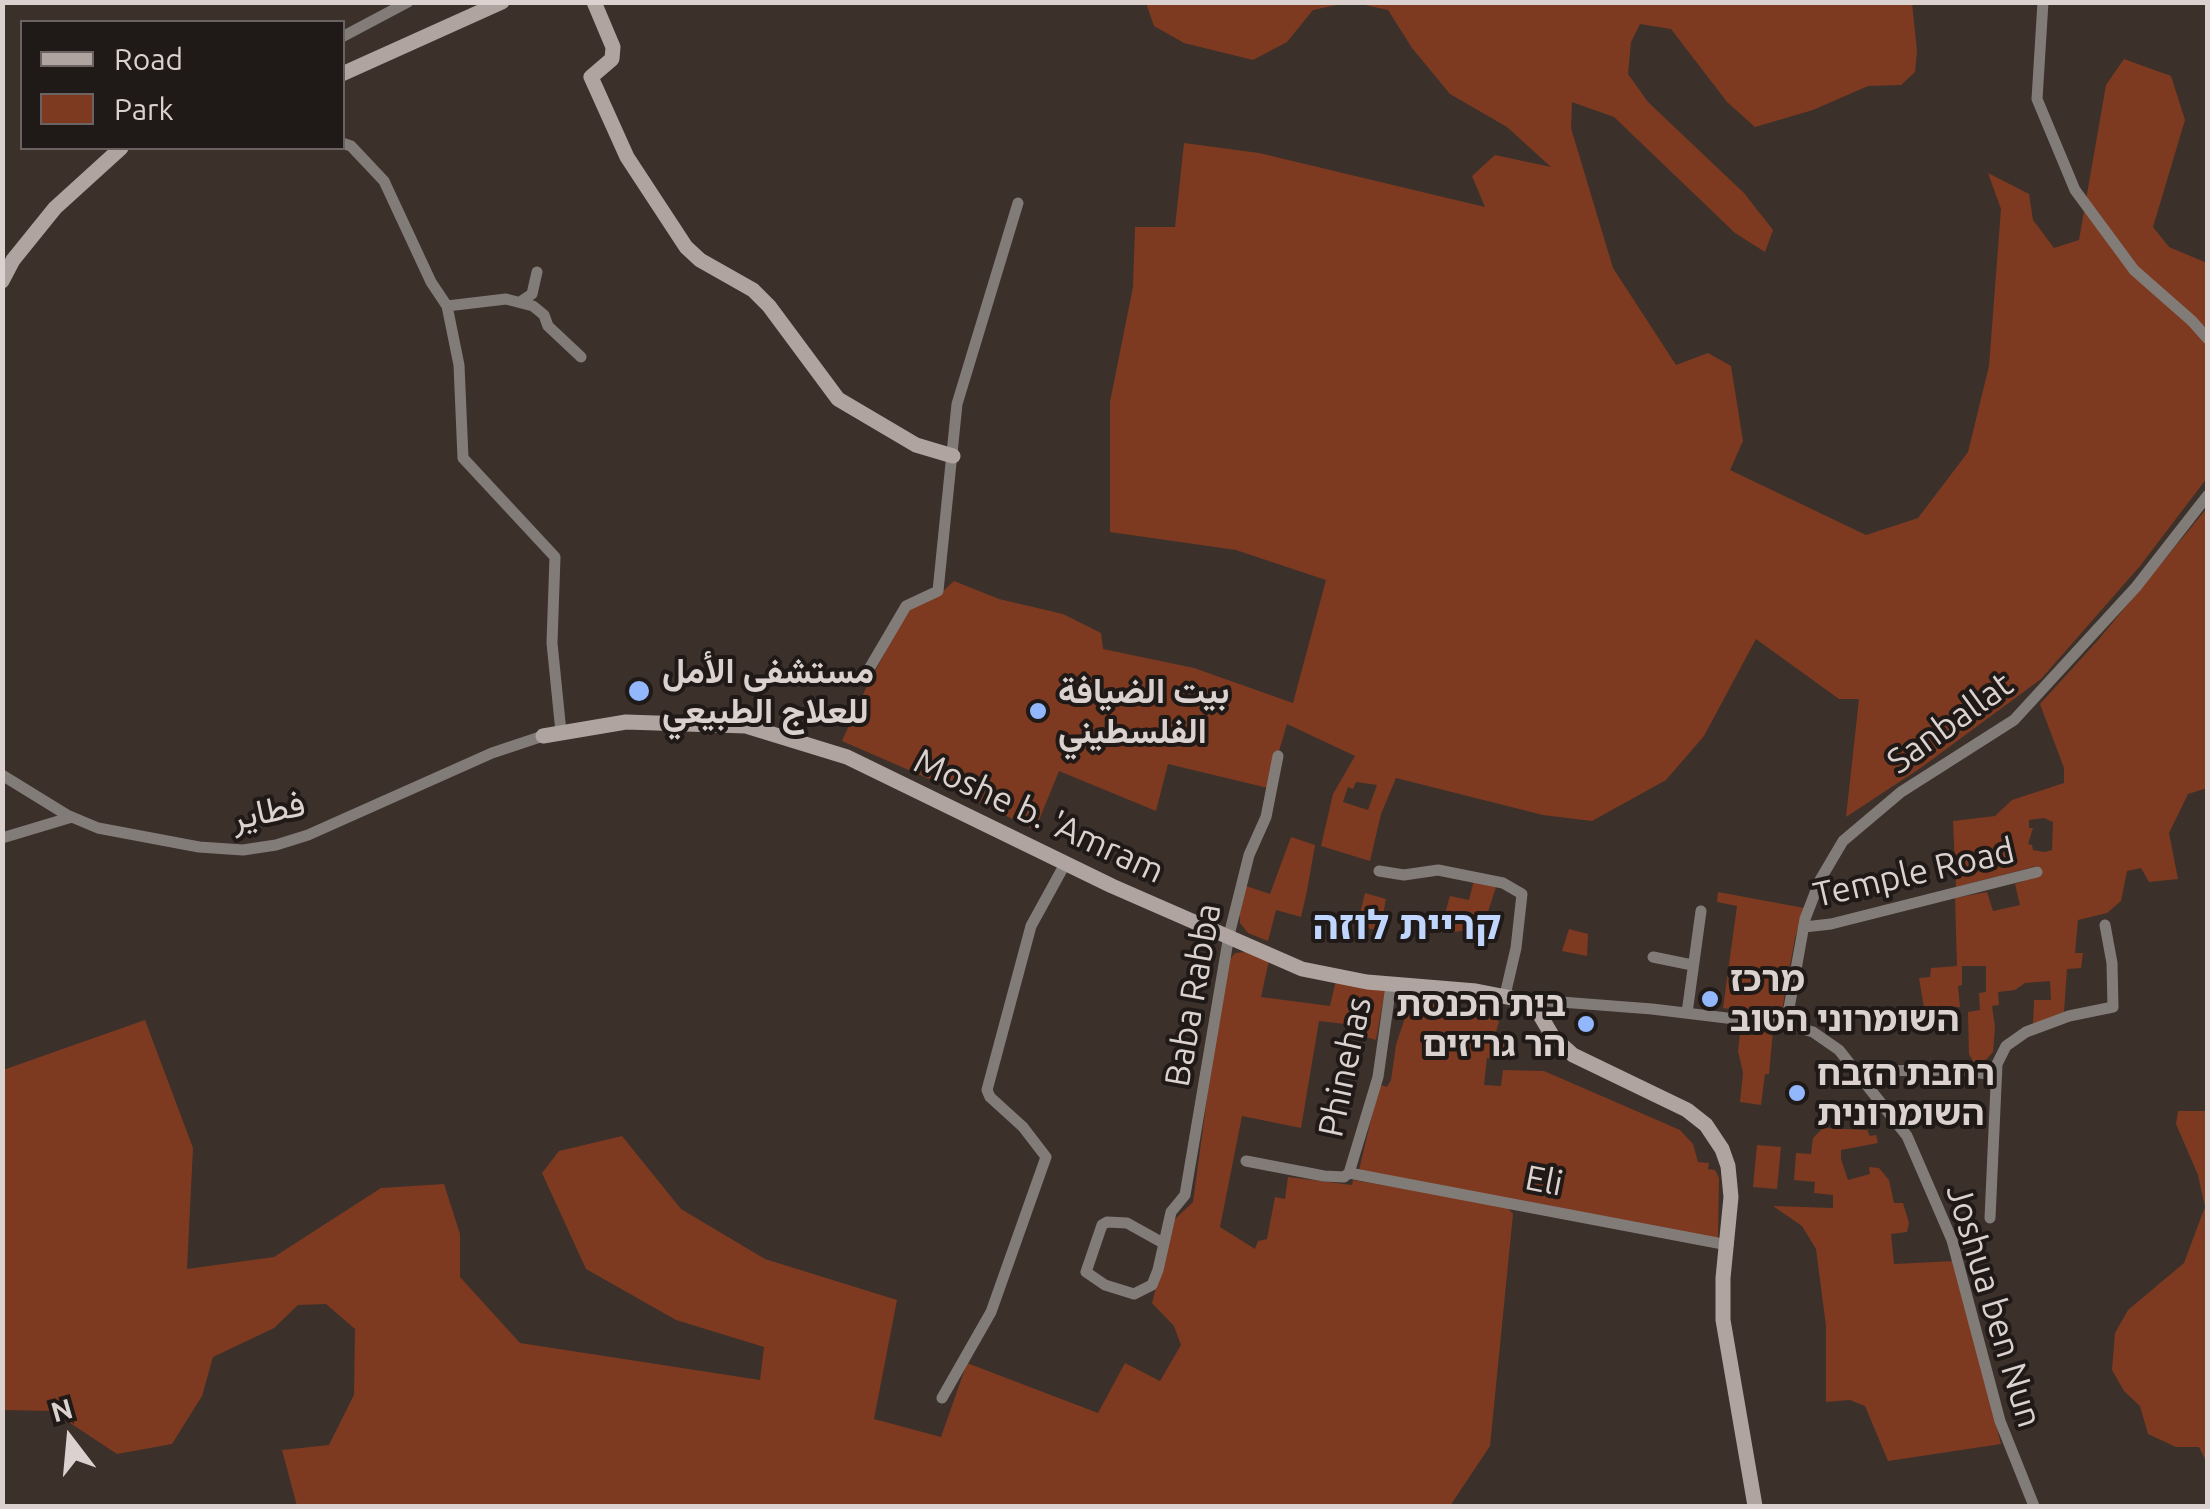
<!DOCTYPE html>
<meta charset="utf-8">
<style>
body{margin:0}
#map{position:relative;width:2210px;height:1509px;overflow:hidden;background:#3c302b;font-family:Ubuntu,sans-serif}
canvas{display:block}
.frame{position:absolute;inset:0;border:5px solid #dbd2cf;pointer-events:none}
.legend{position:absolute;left:20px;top:20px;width:325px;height:130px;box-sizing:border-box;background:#1f1917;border:2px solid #6a6361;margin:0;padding:12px 18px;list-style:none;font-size:30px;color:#dbd2cf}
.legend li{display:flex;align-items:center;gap:20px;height:50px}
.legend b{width:50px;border:2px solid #6a6361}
.north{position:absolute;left:20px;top:1389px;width:100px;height:100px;-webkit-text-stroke:8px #1f1917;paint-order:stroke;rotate:344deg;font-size:28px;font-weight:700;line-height:40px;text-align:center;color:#dbd2cf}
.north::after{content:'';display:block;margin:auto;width:35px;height:45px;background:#dbd2cf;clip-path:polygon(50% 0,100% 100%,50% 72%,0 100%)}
</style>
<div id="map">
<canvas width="2210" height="1509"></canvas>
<div class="frame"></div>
<ul class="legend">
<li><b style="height:12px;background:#afa4a0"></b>Road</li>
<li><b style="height:28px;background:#7d3a20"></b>Park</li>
</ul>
<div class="north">N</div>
</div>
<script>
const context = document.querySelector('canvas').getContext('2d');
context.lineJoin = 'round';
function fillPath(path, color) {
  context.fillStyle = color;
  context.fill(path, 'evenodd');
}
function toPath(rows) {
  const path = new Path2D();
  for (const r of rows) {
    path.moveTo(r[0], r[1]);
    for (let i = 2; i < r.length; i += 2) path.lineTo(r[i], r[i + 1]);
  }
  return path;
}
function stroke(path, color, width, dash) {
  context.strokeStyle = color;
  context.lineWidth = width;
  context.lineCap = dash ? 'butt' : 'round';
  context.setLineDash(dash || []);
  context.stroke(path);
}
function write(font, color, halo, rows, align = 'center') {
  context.font = font + ' Ubuntu,Vazirmatn,"Noto Sans Hebrew",sans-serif';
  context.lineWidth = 8;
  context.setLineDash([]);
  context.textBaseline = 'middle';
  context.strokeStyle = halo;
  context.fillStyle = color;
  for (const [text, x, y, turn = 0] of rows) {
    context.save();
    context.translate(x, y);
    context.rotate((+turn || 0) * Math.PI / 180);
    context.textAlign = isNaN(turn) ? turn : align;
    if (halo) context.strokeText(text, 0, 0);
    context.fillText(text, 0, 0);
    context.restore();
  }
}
fillPath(toPath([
 [1146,3,1146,2,1346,3,1313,10,1287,42,1253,60,1184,43,1154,26],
 [1356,3,1912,3,1917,51,1915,72,1901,85,1868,86,1813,110,1755,127,1727,102,1671,29,1640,24,1631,42,1628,74,1648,102,1744,193,1773,230,1765,252,1735,233,1614,117,1572,102,1571,128,1613,268,1676,365,1708,353,1731,366,1743,441,1730,470,1866,535,1918,518,1968,452,1989,366,2001,209,1988,173,2029,194,2033,220,2054,248,2079,240,2106,85,2124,59,2171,76,2185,120,2153,227,2169,247,2207,263,2207,478,2140,566,2041,679,1922,767,1846,817,1859,699,1839,699,1756,639,1704,736,1666,780,1592,821,1543,815,1396,778,1381,814,1370,861,1321,846,1333,794,1355,756,1287,724,1268,788,1168,764,1156,811,1059,771,1035,830,950,788,842,741,866,688,909,608,941,593,954,581,999,599,1063,614,1101,633,1103,649,1194,668,1293,703,1326,580,1236,550,1110,532,1110,402,1133,287,1135,227,1175,227,1184,143,1259,153,1485,207,1472,176,1495,155,1551,167,1507,127,1450,94,1412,48,1388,10],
 [1356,782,1377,785,1368,810,1343,802,1348,787,1353,789],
 [2207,508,2207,788,2188,794,2169,833,2178,879,2149,882,2141,868,2127,871,2121,901,2107,913,2078,920,2075,953,2083,953,2081,968,2067,969,2064,1012,2033,1025,2034,1000,2051,1000,2050,981,2025,983,2015,990,1998,992,1999,1005,1992,1006,1995,1027,1993,1052,1984,1062,1974,1063,1969,1054,1968,1012,1980,1010,1979,993,1986,992,1986,966,1962,966,1962,985,1958,986,1960,1007,1924,1008,1919,978,1930,977,1931,968,1957,966,1955,898,1987,892,1993,911,2020,905,2015,884,2040,875,2037,866,1956,887,1953,821,1995,816,2012,800,2064,783,2064,768,2040,704,2099,639],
 [2044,818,2053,822,2052,850,2044,852,2033,850,2032,845,2028,844,2033,828,2029,828,2029,820],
 [1291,837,1315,845,1307,891,1301,917,1276,910,1268,941,1248,933,1240,923,1239,907,1246,886,1270,894],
 [1474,880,1496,887,1487,915,1476,912,1472,929,1455,932,1443,929,1442,924,1450,896,1469,900],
 [1718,892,1804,908,1795,938,1781,1016,1723,1008,1737,906,1717,902],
 [1365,893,1386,899,1380,931,1357,926],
 [1569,929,1588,934,1587,956,1562,951],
 [1246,952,1269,960,1261,997,1330,1006,1336,980,1385,990,1376,1040,1362,1036,1362,1026,1319,1021,1301,1128,1242,1116,1220,1227,1255,1249,1258,1241,1267,1239,1275,1197,1285,1199,1288,1177,1352,1185,1353,1180,1442,1195,1507,1207,1513,1214,1490,1446,1450,1506,297,1506,282,1450,329,1445,354,1395,355,1329,326,1304,298,1305,274,1328,213,1357,202,1396,172,1444,117,1454,52,1411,3,1410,3,1070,145,1020,193,1148,187,1269,274,1257,381,1188,444,1184,460,1234,460,1277,520,1343,760,1380,764,1347,676,1320,586,1269,542,1173,559,1151,622,1136,681,1209,765,1259,897,1300,874,1419,941,1437,967,1363,1098,1413,1125,1363,1160,1381,1181,1345,1174,1326,1152,1303,1173,1221,1193,1202,1215,1039,1230,959,1235,953],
 [1411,999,1493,1014,1499,1022,1495,1035,1509,1037,1505,1059,1487,1058,1484,1085,1501,1086,1503,1070,1544,1071,1680,1130,1693,1144,1698,1162,1709,1163,1708,1169,1715,1170,1719,1178,1718,1238,1359,1170,1378,1090,1381,1085,1387,1087,1391,1080,1396,1045],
 [1741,1025,1773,1030,1769,1074,1765,1074,1761,1105,1740,1102,1743,1073,1738,1051],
 [2178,1111,2207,1111,2207,1463,2199,1447,2176,1447,2148,1434,2140,1406,2124,1391,2112,1370,2115,1333,2128,1310,2184,1263,2205,1207,2198,1175,2176,1124],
 [1823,1128,1867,1130,1870,1136,1876,1135,1878,1143,1841,1150,1841,1159,1848,1180,1870,1174,1869,1167,1879,1168,1889,1180,1894,1203,1903,1203,1909,1223,1907,1232,1891,1234,1894,1264,1955,1261,2001,1444,1888,1461,1865,1406,1850,1400,1826,1402,1826,1326,1816,1249,1802,1226,1773,1206,1833,1208,1833,1195,1814,1193,1815,1182,1794,1180,1796,1153,1811,1154,1813,1138],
 [1757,1145,1781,1147,1777,1189,1753,1187]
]), '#7d3a20');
stroke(toPath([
 [2043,2,2037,99,2075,190,2134,270,2192,321,2208,339],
 [342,37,408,2],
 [342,143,351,146,384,181,431,282,447,306,459,365,463,458,555,557,552,643,561,732],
 [520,302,532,294,537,272],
 [447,306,506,299,533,306,544,315,548,326,581,357],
 [869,669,906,606,938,591,957,404,1018,203],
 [2,775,67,815,98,828,199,847,243,850,276,845,308,835,492,753,543,736],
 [2,838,72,817],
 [1379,871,1404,875,1438,870,1503,883,1522,894,1516,948,1505,995],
 [1804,927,1831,924,2037,872],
 [1653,957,1692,965],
 [1522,999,1652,1009,1793,1026,1813,1032,1839,1050,1907,1136,1952,1240,2000,1421,2034,1506],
 [1687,1013,1701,911],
 [1786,1025,1805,919,1820,880,1843,841,1901,792,2014,720,2136,587,2208,495],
 [1856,1071,1958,1070,1995,1075],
 [1246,1161,1324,1176,1344,1177,1349,1173,1378,1077,1391,985],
 [1349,1173,1728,1245],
 [1990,1218,1997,1064,2006,1046,2026,1032,2069,1016,2113,1007,2112,963,2105,925],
 [1163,1243,1127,1223,1107,1222,1102,1225,1086,1272,1105,1285,1134,1294,1152,1285,1158,1270,1171,1212,1185,1195,1229,935,1249,855,1266,817,1278,756],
 [942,1398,991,1312,1046,1157,1023,1127,990,1097,987,1090,1031,926,1065,864]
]), '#827c79', 11);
stroke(toPath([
 [594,2,613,47,612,59,591,77,627,157,686,247,700,260,753,290,769,306,838,399,916,445,953,456],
 [342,74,502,2],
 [2,281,13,260,55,208,121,148],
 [543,736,626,722,746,726,847,757,1112,886,1302,969,1367,982,1476,991,1527,1001,1537,1010,1553,1037,1573,1055,1687,1110,1706,1125,1722,1149,1728,1166,1731,1197,1723,1278,1723,1320,1755,1506]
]), '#afa4a0', 15);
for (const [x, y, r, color] of [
 [639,691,12,"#92b7fd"],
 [1038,711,10,"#92b7fd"],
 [1710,999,10,"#92b7fd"],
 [1586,1024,10,"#92b7fd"],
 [1797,1093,10,"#92b7fd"]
]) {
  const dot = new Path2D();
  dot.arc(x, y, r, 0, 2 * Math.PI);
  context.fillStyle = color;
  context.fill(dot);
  stroke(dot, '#1f1917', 4);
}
write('bold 35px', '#dbd2cf', '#1f1917', [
 ["مستشفى الأمل",662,671],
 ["للعلاج الطبيعي",662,711],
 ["بيت الضيافة",1058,691],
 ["الفلسطيني",1058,731],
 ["מרכז",1730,979],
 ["השומרוני הטוב",1730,1019],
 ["בית הכנסת",1566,1004,"right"],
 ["הר גריזים",1566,1044,"right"],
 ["רחבת הזבח",1817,1073],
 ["השומרונית",1817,1113]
], 'left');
write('35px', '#dbd2cf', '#1f1917', [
 ["Sanballat",1950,723,-36],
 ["فطاير",268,811,-12],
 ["Moshe b. 'Amram",1039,816,25],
 ["Temple Road",1914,873,-13],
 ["Baba Rabba",1193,995,-80],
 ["Phinehas",1345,1067,-78],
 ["Eli",1544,1181,11],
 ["Joshua ben Nun",1994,1306,73]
]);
write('bold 40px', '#c1d6fe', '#1f1917', [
 ["קריית לוזה",1407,926]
]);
</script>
